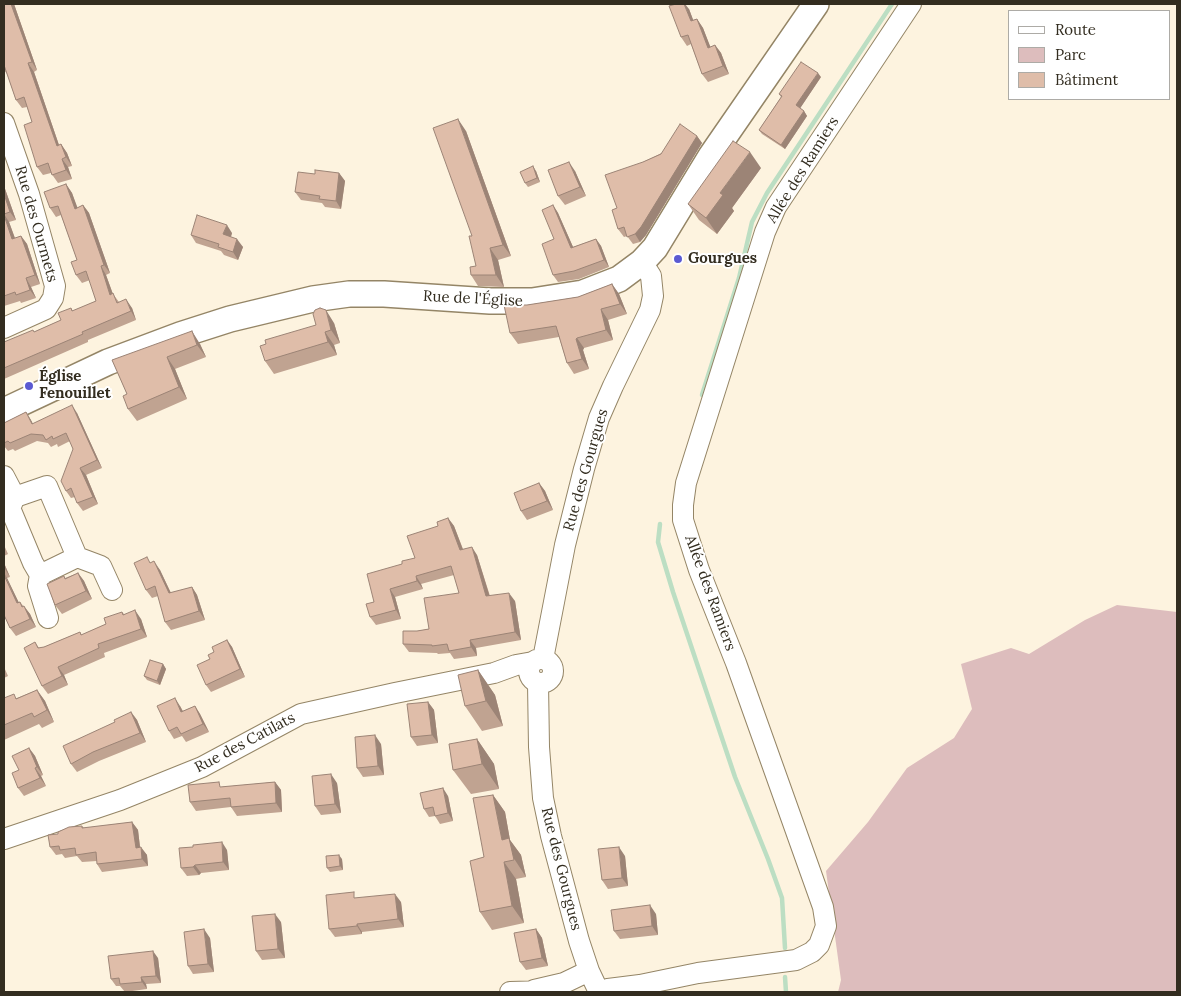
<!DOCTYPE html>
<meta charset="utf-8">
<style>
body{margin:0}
#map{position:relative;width:1181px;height:996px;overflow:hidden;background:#fdf3df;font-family:Lora,serif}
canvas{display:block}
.frame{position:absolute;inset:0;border:5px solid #332d20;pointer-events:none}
.legend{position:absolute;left:1008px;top:10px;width:162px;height:90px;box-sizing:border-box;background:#fff;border:1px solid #adaba6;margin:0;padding:6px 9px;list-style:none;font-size:15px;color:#332d20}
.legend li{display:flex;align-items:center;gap:10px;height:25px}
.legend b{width:25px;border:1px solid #adaba6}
</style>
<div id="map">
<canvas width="1181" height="996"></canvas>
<div class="frame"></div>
<ul class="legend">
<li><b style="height:6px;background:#fff"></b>Route</li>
<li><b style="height:14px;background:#ddbdbd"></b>Parc</li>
<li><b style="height:14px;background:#dfbda9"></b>Bâtiment</li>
</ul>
</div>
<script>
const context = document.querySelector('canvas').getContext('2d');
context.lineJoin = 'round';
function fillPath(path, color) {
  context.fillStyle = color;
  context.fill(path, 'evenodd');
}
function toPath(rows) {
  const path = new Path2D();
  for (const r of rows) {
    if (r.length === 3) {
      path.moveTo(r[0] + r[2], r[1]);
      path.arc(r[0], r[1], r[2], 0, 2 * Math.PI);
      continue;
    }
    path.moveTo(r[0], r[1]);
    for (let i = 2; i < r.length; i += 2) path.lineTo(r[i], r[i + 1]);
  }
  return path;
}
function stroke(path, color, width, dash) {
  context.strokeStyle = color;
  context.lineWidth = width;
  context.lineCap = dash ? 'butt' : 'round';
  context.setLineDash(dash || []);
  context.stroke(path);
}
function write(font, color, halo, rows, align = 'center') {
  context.font = font + ' Lora,serif';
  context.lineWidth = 4;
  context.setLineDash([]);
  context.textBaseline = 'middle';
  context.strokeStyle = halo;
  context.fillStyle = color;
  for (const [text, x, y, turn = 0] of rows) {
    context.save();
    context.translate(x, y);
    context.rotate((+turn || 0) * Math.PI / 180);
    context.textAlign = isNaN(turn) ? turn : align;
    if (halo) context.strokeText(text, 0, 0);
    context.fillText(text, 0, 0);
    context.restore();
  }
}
fillPath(toPath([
 [1117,605,1177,612,1177,992,838,992,841,980,826,871,868,822,907,768,954,738,972,709,961,664,1011,648,1029,654,1085,620]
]), '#ddbdbd');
stroke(toPath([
 [702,395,739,278,752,222,767,193,892,4],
 [660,524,658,542,673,592,735,777,768,859,782,898,785,948],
 [785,977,786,992]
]), '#bcdec3', 4.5);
const minor = toPath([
 [4,123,29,194,55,286,53,298,46,309,4,328],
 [4,476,15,497],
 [77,557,101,566,112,590],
 [40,575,33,563,10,508,15,497,47,486,77,557],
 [40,575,38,586,48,618],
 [40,575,77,557],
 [543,659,565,545,584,469,599,418,613,386,650,310,653,296,651,276,642,262],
 [541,671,12],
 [538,683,539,747,543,798,551,836,579,941,589,971,599,992],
 [4,839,120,800,202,767,301,714,395,693,494,673,516,665,533,662],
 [534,990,564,983,589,971],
 [510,992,548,991],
 [601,992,608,989,640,985,698,973,796,960,812,952,819,945,826,926,823,907,736,663,699,570,683,520,683,505,686,483,765,232,776,207,911,4]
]);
const major = toPath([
 [4,411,108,362,180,335,230,319,313,299,349,294,384,294,490,301,532,301,583,293,619,279,642,262,655,248,711,156,816,4]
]);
stroke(minor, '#948566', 22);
stroke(major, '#948566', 28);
stroke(minor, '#fff', 20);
stroke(major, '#fff', 25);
fillPath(toPath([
 [4,4,14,4,37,70,34,72,59,145,61,144,67,153,72,166,68,167,72,179,58,183,51,173,43,175,37,167,32,122,27,107,22,108,16,100,7,74,4,70],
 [689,9,693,20,697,19,703,28,710,47,715,45,721,53,729,74,708,82,702,74,691,44,687,46,681,37],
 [821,77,800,108,804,111,807,116,785,149,762,134,759,130,781,97,779,94],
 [466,131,511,256,498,260,504,287,478,286,471,275,476,266,472,236],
 [697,136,702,143,646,235,640,242,633,244,627,236,624,237,618,229,617,208,643,162],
 [761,168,732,208,734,211,717,234,699,220,688,204],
 [536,171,540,182,528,187,525,183],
 [575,171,586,196,565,205,558,196],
 [339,173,345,181,341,209,325,207,322,203,301,200,295,192,315,174],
 [66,184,72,193,77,208,83,205,89,213,110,273,106,275,113,294,119,302,132,308,136,320,88,340,88,342,4,379,4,342,34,332,61,320,71,308,73,311,96,301,90,280,82,283,76,275,77,260,61,215,56,217,50,208],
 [4,186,16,220,9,222,15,238,21,236,27,244,40,284,31,287,36,298,21,303,20,301,4,306],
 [553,205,558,213,573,247,596,239,601,246,609,267,579,279,558,282,553,275,554,239],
 [232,233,231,237,243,247,238,260,224,255,221,251,196,243,191,235],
 [612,284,619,294,627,314,608,320,613,340,584,348,583,350,589,369,574,374,567,363,559,337,518,344,510,333,527,305,578,297],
 [334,323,340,343,334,345,337,355,274,374,265,361],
 [200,344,206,357,175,369,187,399,137,421,128,409,127,394,112,360],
 [26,412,33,424,77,413,102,468,86,475,98,504,83,511,77,503,75,497,71,498,66,491,73,449,70,441,58,447,57,444,51,447,48,443,37,441,15,451,13,449,8,451,4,446,4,423],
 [539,483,545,491,553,510,527,520,521,511],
 [448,518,454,526,463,549,477,555,490,596,515,601,521,640,476,648,477,656,454,659,450,653,438,654,437,653,409,652,403,644,417,631,429,629,459,593,454,575,421,584,423,589,395,597,401,619,376,625,370,617,374,602,402,564,415,558,438,526],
 [4,545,8,554,4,556],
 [4,563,10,577,7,578,18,602,20,602,30,614,36,627,16,636,10,628,4,615],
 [151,563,160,570,171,593,192,587,197,595,205,620,171,630,165,622,158,596,152,598,146,590],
 [78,573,84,581,92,599,62,614,55,605,65,578],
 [122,612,124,614,141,619,147,637,104,653,105,657,64,675,68,685,48,694,42,686,35,642,39,648,44,647,80,632,82,635,106,624],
 [227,640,232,647,245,677,211,692,206,685,210,659,214,652],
 [163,664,166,669,160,685,147,680,144,676],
 [4,667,8,676,4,678],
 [478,670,495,695,503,726,482,731,465,706],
 [37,690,45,701,54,722,42,728,39,724,4,740,4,698,17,698],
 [428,702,434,710,438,743,417,746,411,737],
 [180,706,183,711,195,706,200,714,209,732,186,742,182,736,174,739,169,731],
 [131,712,137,720,146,742,99,761,77,772,71,764,115,722],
 [477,739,494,764,499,789,471,794,453,770],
 [381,744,384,775,363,777,357,768],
 [29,748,35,756,43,775,41,776,46,786,24,796,18,788,19,770],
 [275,782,281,790,282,812,237,816,231,807,196,811,190,802,222,787],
 [337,783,341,813,321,815,315,806],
 [493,795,505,812,510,840,521,855,526,877,516,879,524,923,492,930,480,912,484,857],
 [448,796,453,821,440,824,435,816,429,817,424,809],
 [132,822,138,830,140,847,147,855,148,866,102,872,97,864,97,861,82,862,77,856,65,858,62,854,56,855,50,847,58,834,82,826,84,828],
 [193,847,227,850,229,870,201,873,199,875,187,876,181,868],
 [625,856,628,886,608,889,602,880],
 [342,859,343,870,330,872,327,868],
 [358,898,401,902,404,927,362,932,362,934,335,937,329,929],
 [656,914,658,935,620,939,614,931],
 [281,922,285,958,262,960,256,951],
 [536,929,542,938,548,966,526,970,520,962],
 [210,938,214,972,193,974,188,966],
 [158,958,161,983,146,984,147,989,125,992,120,986,116,986,111,979]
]), '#c0a391');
fillPath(toPath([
 [11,4,14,4,37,70,32,62],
 [684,4,685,4,689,9,697,30,691,21],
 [697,19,703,28,714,56,708,48],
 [715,45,721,53,729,74,723,66],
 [28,63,34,72,62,154,57,146],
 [818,73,821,77,799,110,796,105],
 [804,111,807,116,785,149,781,145],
 [458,119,466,131,511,256,503,245],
 [697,136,702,143,646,235,640,242,635,234],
 [61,144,67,153,72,166,66,157],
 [750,152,761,168,732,208,734,211,717,234,706,218,720,193],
 [62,159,68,167,72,179,66,170],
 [569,162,575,171,586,196,580,187],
 [533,166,536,171,540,182,537,178],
 [339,173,345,181,341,209,336,201],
 [66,184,72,193,81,217,75,209],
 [4,186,16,220,10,212,4,194],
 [83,205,89,213,110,273,104,265],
 [553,205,558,213,577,256,571,248],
 [4,214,9,222,18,247,12,239],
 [227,225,232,233,229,242,223,234],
 [21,236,27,244,40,284,35,275],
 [237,239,243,247,238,260,233,252],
 [596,239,601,246,609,267,604,260],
 [490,248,498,260,504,287,496,275],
 [101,266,106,275,116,303,110,295],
 [26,278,31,287,36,298,30,290],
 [612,284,619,294,627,314,620,304],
 [126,299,132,308,136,320,131,311],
 [601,309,608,320,613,340,606,330],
 [326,310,334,323,340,343,331,330],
 [192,331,200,344,206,357,197,345],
 [325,332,334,345,337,355,328,342],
 [577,338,584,348,583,350,589,369,582,359,576,339],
 [167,357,175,369,187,399,179,387],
 [72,405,77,413,102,468,97,460],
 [26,412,31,420,37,432,32,424],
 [80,468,86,475,98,504,93,497],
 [539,483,545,491,553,510,547,501],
 [448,518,454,526,466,558,460,550],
 [472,547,477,555,492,604,486,596],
 [154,561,160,570,175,602,169,593],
 [4,563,10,577,5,569,4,567],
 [4,573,7,578,23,611,17,603],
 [78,573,84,581,92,599,86,591],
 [416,576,421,584,423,589,417,581],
 [192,587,197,595,205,620,199,611],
 [390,589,395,597,401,619,396,610],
 [509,593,515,601,521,640,515,632],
 [24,606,30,614,36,627,30,619],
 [135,610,141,619,147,637,141,629],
 [227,640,232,647,245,677,240,669],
 [470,640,476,648,477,656,471,647],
 [163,664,166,669,160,685,157,681],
 [58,667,64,675,68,685,62,676],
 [478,670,495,695,503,726,486,701],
 [37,690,45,701,54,722,47,710],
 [175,698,180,706,187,720,181,712],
 [428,702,434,710,438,743,432,735],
 [195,706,200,714,209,732,203,724],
 [131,712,137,720,146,742,140,733],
 [375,735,381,744,384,775,378,766],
 [477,739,494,764,499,789,482,764],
 [29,748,35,756,43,775,37,767],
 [35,768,41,776,46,786,40,778],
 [331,774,337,783,341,813,335,804],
 [275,782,281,790,282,812,276,803],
 [443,788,448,796,453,821,448,813],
 [493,795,505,812,510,840,521,855,526,877,502,840],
 [132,822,138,830,141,856,136,848],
 [222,842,227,850,229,870,223,862],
 [141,847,147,855,148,866,142,859],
 [619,847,625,856,628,886,622,878],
 [339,855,342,859,343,870,340,866],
 [504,862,516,879,524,923,512,906],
 [195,865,201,873,199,875,193,867],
 [395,894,401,902,404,927,398,919],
 [650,905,656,914,658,935,652,926],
 [275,914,281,922,285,958,278,949],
 [357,924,362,932,362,934,357,926],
 [204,929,210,938,214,972,208,964],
 [536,929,542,938,548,966,542,958],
 [153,951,158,958,161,983,156,976],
 [141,977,146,984,147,989,142,982]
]), '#9c8476');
const building = toPath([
 [4,4,11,4,32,62,28,63,57,146,61,144,66,157,62,159,66,170,52,175,48,163,37,167,24,125,32,122,24,97,16,100,4,65,4,4],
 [676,4,684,4,691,21,697,19,708,48,715,45,723,66,702,74,688,35,681,37,669,6,676,4],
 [801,62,818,73,796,105,804,111,781,145,759,130,782,96,779,94,801,62],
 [458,119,503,245,490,248,496,275,471,275,470,267,476,266,469,236,472,236,433,128,458,119],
 [680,124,697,136,641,227,635,234,627,237,624,227,618,229,612,210,617,208,605,175,643,162,661,154,680,124],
 [733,141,750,152,720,193,723,195,706,218,688,204,733,141],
 [569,162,580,187,558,196,548,170,569,162],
 [533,166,537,178,525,183,520,172,533,166],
 [315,170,339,173,336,201,319,199,320,196,295,192,298,172,315,174,315,170],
 [66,184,75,209,83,205,104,265,101,266,110,295,113,293,117,303,126,299,131,311,82,332,83,334,4,368,4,342,33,330,34,332,61,320,58,313,71,308,72,311,96,301,86,271,76,275,71,262,77,260,58,206,50,208,44,192,66,184],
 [4,194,10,212,4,214,4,194],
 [553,205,571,248,596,239,604,260,574,271,553,275,542,244,554,239,542,210,553,205],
 [4,215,12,239,21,236,35,275,26,278,30,290,16,295,15,292,4,296,4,215],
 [197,215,227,225,223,234,237,239,233,252,218,247,219,244,191,235,197,215],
 [612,284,620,304,601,309,606,330,577,338,576,339,582,359,567,363,556,326,510,333,504,305,527,305,578,297,612,284],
 [320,308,326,310,331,330,325,332,328,342,265,361,260,346,266,344,265,340,316,325,313,314,315,310,320,308],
 [192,331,197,345,167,357,179,387,128,409,123,396,127,394,112,360,192,331],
 [72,405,97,460,80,468,93,497,77,503,71,488,66,491,61,481,73,449,66,433,53,439,52,436,46,440,43,435,31,434,10,443,8,441,4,443,4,423,26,412,32,424,72,405],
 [539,483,547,501,521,511,514,493,539,483],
 [448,518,460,550,472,547,486,596,509,593,515,632,470,640,471,647,449,651,447,644,432,646,432,645,403,644,403,631,417,631,429,629,424,598,459,593,451,566,416,576,417,581,390,589,396,610,370,617,366,604,374,602,367,574,402,564,402,561,415,558,407,536,438,526,437,522,448,518],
 [147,557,150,563,154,561,169,593,192,587,199,611,165,622,155,586,146,590,134,563,147,557],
 [78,573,86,591,55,605,47,584,64,576,65,579,78,573],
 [4,575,17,603,20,602,22,607,24,606,30,619,10,628,4,615,4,575],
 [135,610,141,629,98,644,99,648,58,667,62,676,42,686,24,648,35,642,38,648,44,647,80,632,81,635,106,624,104,618,122,612,123,615,135,610],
 [227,640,240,669,206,685,197,665,210,659,208,655,214,652,212,647,227,640],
 [150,660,163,664,157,681,144,676,150,660],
 [478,670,486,701,465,706,458,675,478,670],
 [37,690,47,710,34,717,32,713,4,725,4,698,14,694,16,699,37,690],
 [175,698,181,712,195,706,203,724,181,734,177,727,169,731,157,706,175,698],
 [428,702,432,735,411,737,407,704,428,702],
 [131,712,140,733,93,752,71,764,63,746,115,722,114,720,131,712],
 [375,735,378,766,357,768,355,737,375,735],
 [477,739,482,764,453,770,449,744,477,739],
 [29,748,37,767,35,768,40,778,18,788,12,773,19,770,12,756,29,748],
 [331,774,335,804,315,806,312,776,331,774],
 [219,782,220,787,275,782,276,803,231,807,230,798,190,802,188,785,219,782],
 [443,788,448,813,435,816,433,807,424,809,420,793,443,788],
 [493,795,502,840,509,838,514,860,504,862,512,906,480,912,470,861,484,857,473,798,493,795],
 [132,822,136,848,141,847,142,859,97,864,96,852,76,855,75,848,60,850,59,846,50,847,48,835,58,834,58,832,69,827,82,826,82,828,132,822],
 [222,842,223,862,195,865,193,867,181,868,179,848,193,847,193,845,222,842],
 [619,847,622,878,602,880,598,849,619,847],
 [339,855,340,866,327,868,326,856,339,855],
 [354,892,354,898,395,894,398,919,357,924,357,926,329,929,326,895,354,892],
 [650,905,652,926,614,931,611,910,650,905],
 [275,914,278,949,256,951,252,916,275,914],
 [204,929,208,964,188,966,184,932,204,929],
 [536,929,542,958,520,962,514,933,536,929],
 [153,951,156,976,141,977,142,982,120,984,119,978,111,979,108,956,153,951]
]);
fillPath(building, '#dfbda9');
stroke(building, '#9c8476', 1);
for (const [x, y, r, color] of [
 [678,259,5,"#5b5ad2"],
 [29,386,5,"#5b5ad2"]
]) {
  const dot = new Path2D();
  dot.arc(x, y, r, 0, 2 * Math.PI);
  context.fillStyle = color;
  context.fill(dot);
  stroke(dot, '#fff', 2);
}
write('15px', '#332d20', '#fff', [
 ["Allée des Ramiers",803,170,-58],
 ["Rue des Ourmets",36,224,74],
 ["Rue de l'Église",473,299,3],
 ["Rue des Gourgues",586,470,-74],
 ["Allée des Ramiers",710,593,70],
 ["Rue des Catilats",245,743,-28],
 ["Rue des Gourgues",561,869,76]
]);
write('bold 15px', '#332d20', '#fff', [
 ["Gourgues",688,259],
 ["Église",39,377],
 ["Fenouillet",39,394]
], 'left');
</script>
